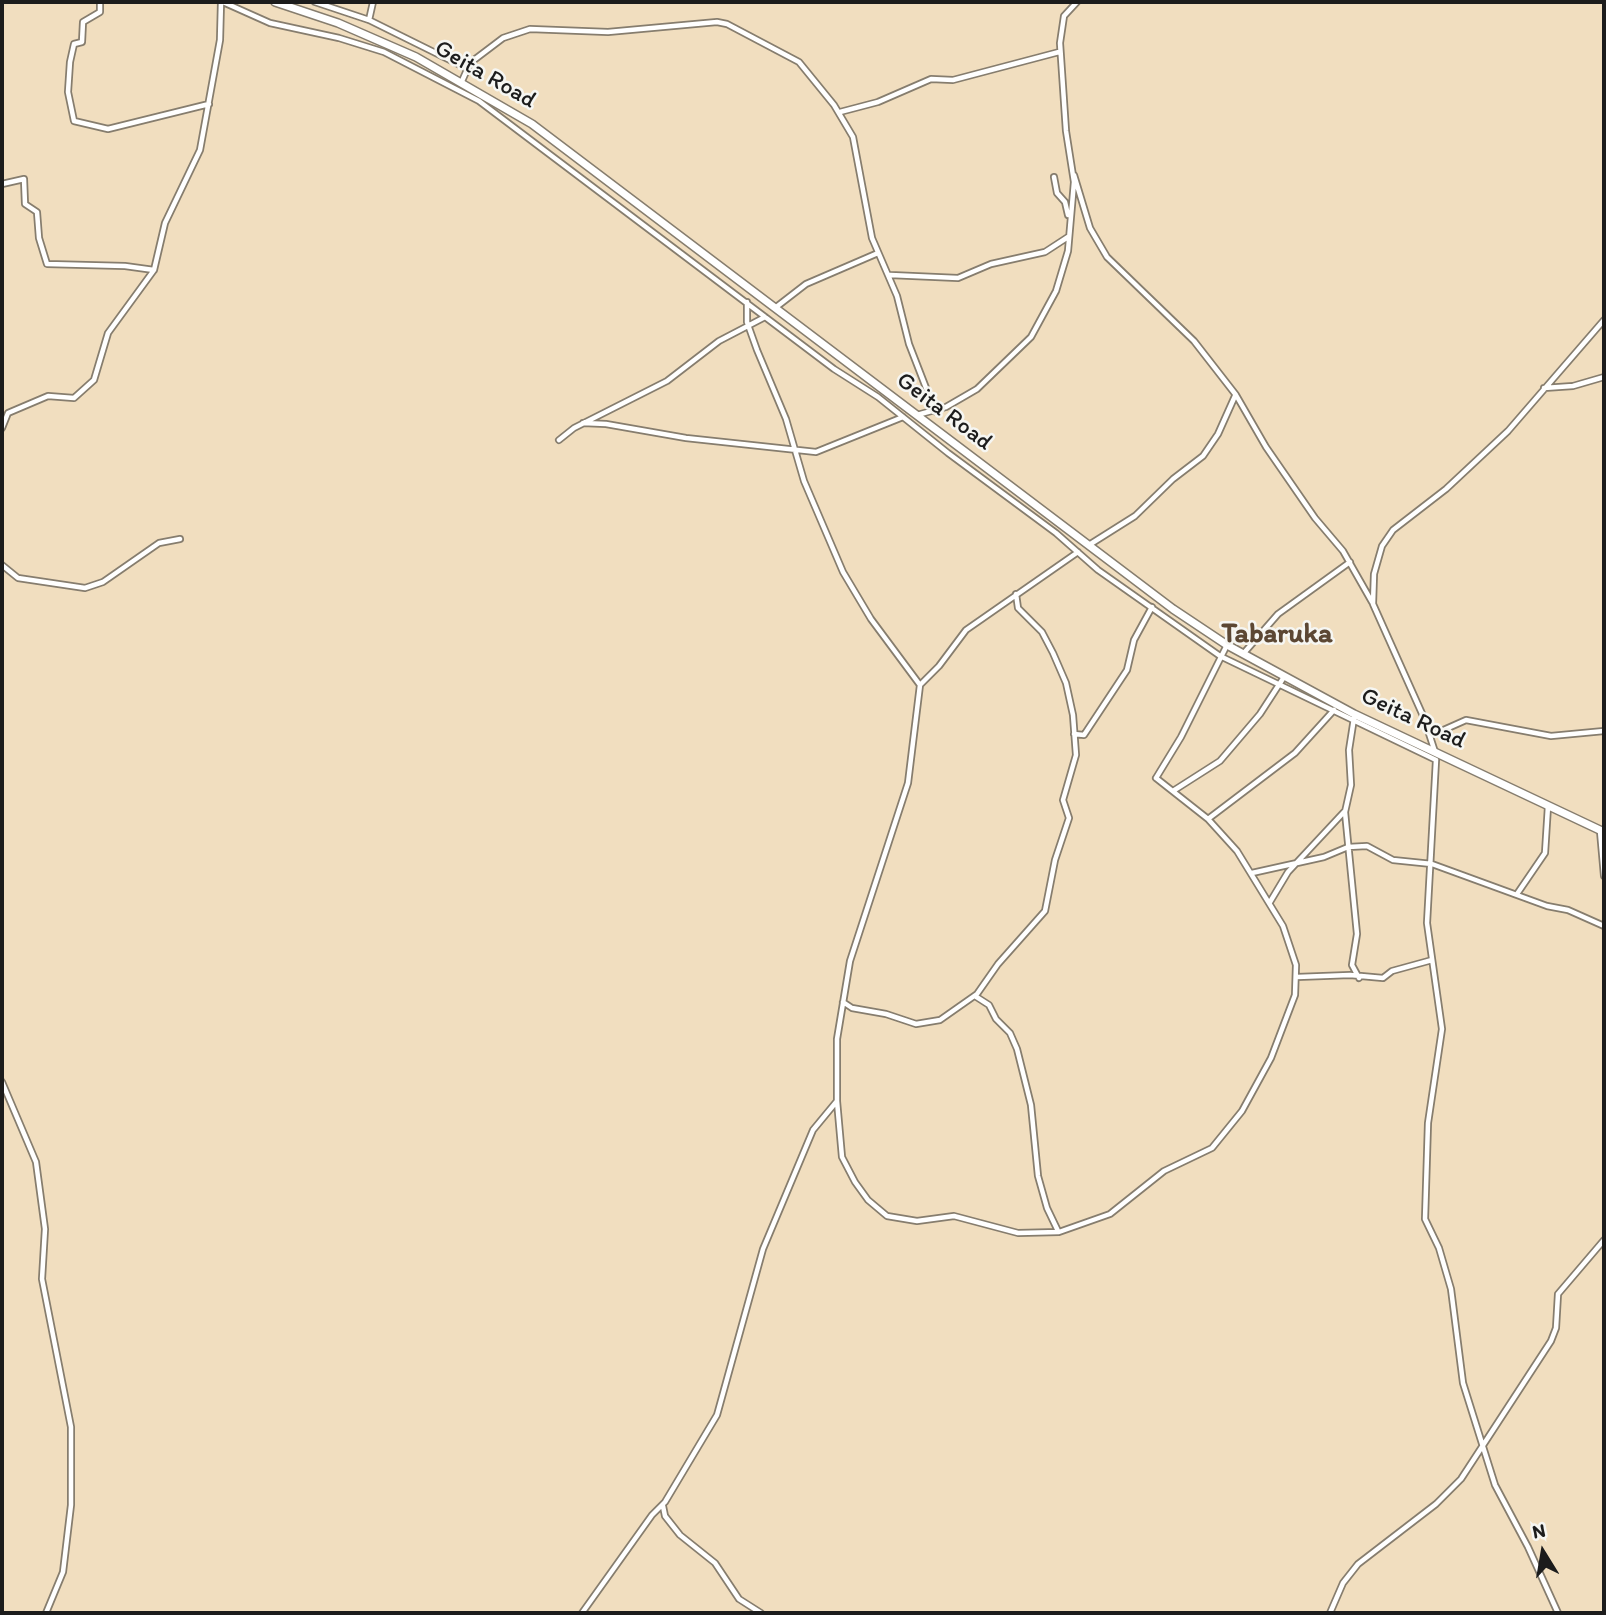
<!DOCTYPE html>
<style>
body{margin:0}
#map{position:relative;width:1606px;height:1615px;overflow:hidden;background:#f1debf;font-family:Itim,sans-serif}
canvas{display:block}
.frame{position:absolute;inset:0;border:4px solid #1c1c1c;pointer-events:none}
.north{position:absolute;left:1508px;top:1517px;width:70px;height:70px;-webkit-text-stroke:5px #f6f6f2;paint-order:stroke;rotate:349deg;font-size:19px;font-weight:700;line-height:28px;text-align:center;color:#1c1c1c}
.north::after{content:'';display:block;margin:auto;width:24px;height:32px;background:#1c1c1c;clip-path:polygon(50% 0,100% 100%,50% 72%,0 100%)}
</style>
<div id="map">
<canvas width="1606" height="1615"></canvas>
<div class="frame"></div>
<div class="north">N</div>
</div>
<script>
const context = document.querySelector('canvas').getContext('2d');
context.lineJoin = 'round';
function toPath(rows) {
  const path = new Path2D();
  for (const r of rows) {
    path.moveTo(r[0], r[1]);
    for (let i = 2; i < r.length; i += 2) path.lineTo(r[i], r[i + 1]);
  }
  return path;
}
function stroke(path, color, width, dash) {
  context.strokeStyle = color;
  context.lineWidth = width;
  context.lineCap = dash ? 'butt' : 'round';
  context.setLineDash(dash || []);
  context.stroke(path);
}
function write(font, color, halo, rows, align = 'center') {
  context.font = font + ' Itim,sans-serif';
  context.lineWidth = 5;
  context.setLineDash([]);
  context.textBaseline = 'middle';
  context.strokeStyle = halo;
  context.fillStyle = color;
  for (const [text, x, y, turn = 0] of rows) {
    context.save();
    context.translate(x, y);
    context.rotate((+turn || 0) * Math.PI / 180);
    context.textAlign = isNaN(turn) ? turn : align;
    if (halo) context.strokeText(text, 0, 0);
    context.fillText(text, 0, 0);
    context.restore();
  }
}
const minor = toPath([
 [100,2,100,12,83,22,82,42,74,44,70,62,68,92,74,121,108,129,209,104],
 [223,2,270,23,339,38,384,52,479,101,834,369,878,397,948,453,1056,533,1098,570,1220,656,1436,760],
 [315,2,369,20,466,68],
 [369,20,373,2],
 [462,81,470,63,503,38,530,29,608,32,717,22,727,24,799,62,834,105,853,137,872,238,897,296,909,344,935,411],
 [840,112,878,102,931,79,953,80,1059,52],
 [1074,175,1090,228,1107,257,1194,341,1236,395,1266,447,1315,518,1343,551,1372,602],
 [1054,177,1057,193,1065,202,1068,215],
 [2,184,24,179,25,204,37,212,39,238,47,264,125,266,154,270],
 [890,275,958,278,991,264,1045,252,1068,237],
 [747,302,747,322,757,350,786,419,804,481,843,572,871,619,920,685],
 [775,308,806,284,878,253],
 [1544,388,1573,386,1604,377],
 [917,415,946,407,977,389,1031,337,1056,291,1068,251,1074,182,1066,131,1060,43,1064,16,1077,2],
 [583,423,606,424,686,438,816,452,903,417],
 [2,428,8,413,48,396,74,398,94,380,108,333,154,270,165,223,200,150,220,40,221,2],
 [559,440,574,428,667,381,719,341,765,317],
 [1089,545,1135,516,1173,479,1203,456,1218,434,1235,396],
 [2,565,18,578,85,588,103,582,159,543,180,539],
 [1243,654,1278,614,1350,562],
 [1354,718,1349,750,1351,785,1345,812,1357,934,1352,965,1359,978],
 [1074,734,1084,735,1127,670,1134,640,1152,607],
 [1430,736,1466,720,1551,736,1604,731],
 [1435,752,1424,718,1373,604,1374,574,1382,546,1393,530,1446,489,1508,431,1604,320],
 [1436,760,1427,923,1442,1029,1428,1123,1425,1219,1439,1248,1451,1289,1463,1383,1495,1485,1528,1547,1558,1613],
 [1156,778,1181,737,1227,645],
 [1173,791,1220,761,1260,714,1284,677],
 [1208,819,1295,753,1334,710],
 [1600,831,1604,876],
 [1252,873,1324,857,1348,847,1367,846,1393,860,1432,864,1547,906,1568,910,1604,926],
 [1517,894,1545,853,1548,806],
 [1270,902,1288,872,1344,812],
 [1297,977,1350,975,1383,978,1392,971,1432,960],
 [975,996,989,1005,996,1019,1010,1033,1017,1049,1031,1105,1038,1176,1047,1208,1058,1231],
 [843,1002,852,1008,886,1014,916,1024,940,1020,977,994,998,964,1045,911,1055,860,1069,818,1063,800,1076,755,1073,715,1066,683,1053,653,1042,632,1018,608,1016,594],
 [2,1082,36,1162,45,1229,42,1279,71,1427,71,1505,63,1572,46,1613],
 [837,1101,842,1157,855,1182,868,1200,887,1216,917,1221,954,1216,1018,1233,1059,1232,1110,1214,1164,1171,1212,1148,1242,1111,1271,1058,1295,995,1296,965,1283,926,1237,851,1208,819,1156,778],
 [663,1506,665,1516,680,1535,715,1563,739,1599,761,1613],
 [582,1613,652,1515,665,1502,717,1415,763,1249,813,1130,837,1101,837,1039,850,961,908,783,920,685,939,666,966,630,1078,552],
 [1330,1613,1343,1583,1358,1564,1436,1504,1461,1479,1551,1341,1556,1328,1558,1294,1604,1240]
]);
const highway = toPath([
 [275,2,338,23,416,57,532,124,1173,609,1227,645,1354,714,1604,832]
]);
stroke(minor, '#867d6e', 8);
stroke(highway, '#867d6e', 10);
stroke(minor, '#fff', 4.5);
stroke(highway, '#fff', 7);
write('24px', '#1c1c1c', '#f6f6f2', [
 ["Geita Road",485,75,30],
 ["Geita Road",944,412,37],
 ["Geita Road",1413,719,25]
]);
write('bold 28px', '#5c4733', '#f6f6f2', [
 ["Tabaruka",1277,635]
]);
</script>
